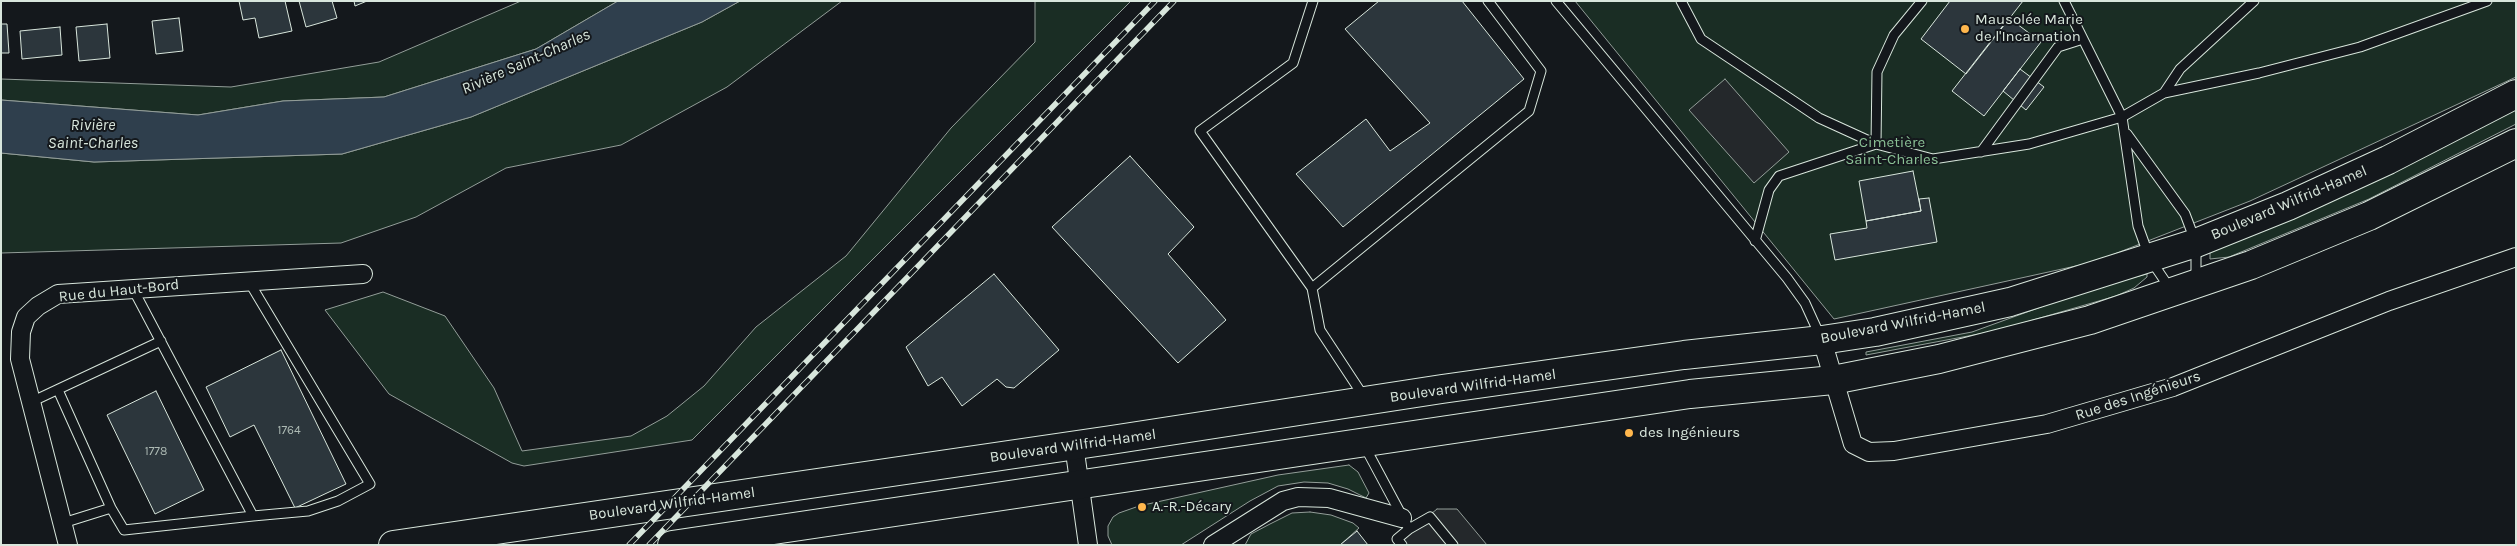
<!DOCTYPE html>
<meta charset="utf-8">
<style>
body{margin:0}
#map{position:relative;width:2517px;height:546px;overflow:hidden;background:#14181c;font-family:Karla,sans-serif}
canvas{display:block}
.frame{position:absolute;inset:0;border:2px solid #d8e6dc;pointer-events:none}
</style>
<div id="map">
<canvas width="2517" height="546"></canvas>
<div class="frame"></div>
</div>
<script>
const context = document.querySelector('canvas').getContext('2d');
context.lineJoin = 'round';
function fillPath(path, color) {
  context.fillStyle = color;
  context.fill(path, 'evenodd');
}
function toPath(rows) {
  const path = new Path2D();
  for (const r of rows) {
    path.moveTo(r[0], r[1]);
    for (let i = 2; i < r.length; i += 2) path.lineTo(r[i], r[i + 1]);
  }
  return path;
}
function stroke(path, color, width, dash) {
  context.strokeStyle = color;
  context.lineWidth = width;
  context.lineCap = dash ? 'butt' : 'round';
  context.setLineDash(dash || []);
  context.stroke(path);
}
function write(font, color, halo, rows, align = 'center') {
  context.font = font + ' Karla,sans-serif';
  context.lineWidth = 4;
  context.setLineDash([]);
  context.textBaseline = 'middle';
  context.strokeStyle = halo;
  context.fillStyle = color;
  for (const [text, x, y, turn = 0] of rows) {
    context.save();
    context.translate(x, y);
    context.rotate((+turn || 0) * Math.PI / 180);
    context.textAlign = isNaN(turn) ? turn : align;
    if (halo) context.strokeText(text, 0, 0);
    context.fillText(text, 0, 0);
    context.restore();
  }
}
const green = toPath([
 [521,1,618,1,536,49,384,97,283,101,198,115,1,100,1,79,231,87,379,62,521,1],
 [740,1,842,1,727,87,621,145,506,168,416,217,341,243,1,253,1,153,94,162,342,154,471,117,702,22,740,1],
 [1035,1,1131,1,692,440,524,466,512,463,389,394,325,310,383,292,445,316,494,388,522,451,631,436,667,416,704,386,756,327,846,256,951,128,1035,42,1035,1],
 [1575,1,2516,1,2516,77,2250,201,2094,262,1834,319,1575,1],
 [2516,109,2516,124,2369,199,2229,257,2210,259,2210,250,2332,201,2516,109],
 [2147,274,2147,277,2134,288,2116,296,1995,331,1866,355,1866,352,1972,332,2096,287,2147,274],
 [1349,465,1358,472,1369,493,1366,498,1348,489,1328,483,1304,482,1278,486,1250,501,1181,545,1112,545,1108,536,1108,526,1113,517,1119,513,1139,506,1278,475,1349,465],
 [1310,512,1331,515,1353,523,1359,528,1340,545,1245,545,1251,534,1270,524,1292,513,1310,512]
]);
fillPath(green, '#1a2d24');
stroke(green, '#939e99', 1);
const parking = toPath([
 [1725,79,1789,152,1754,183,1689,110,1725,79],
 [1437,509,1457,509,1487,545,1394,545,1437,509]
]);
fillPath(parking, '#24282b');
stroke(parking, '#939e99', 1);
const water = toPath([
 [618,1,740,1,702,22,471,117,342,154,94,162,1,153,1,100,198,115,283,101,384,97,536,49,618,1]
]);
fillPath(water, '#2f3f4d');
stroke(water, '#939e99', 1);
const building = toPath([
 [239,1,285,1,292,31,259,38,255,18,243,20,239,1],
 [299,1,332,1,337,18,306,27,299,1],
 [354,1,367,1,355,6,354,1],
 [1379,1,1462,1,1524,79,1343,227,1296,174,1366,119,1390,151,1430,123,1345,29,1379,1],
 [1950,1,2023,1,1966,74,1921,39,1950,1],
 [179,18,183,51,156,54,152,21,179,18],
 [2009,18,2041,42,1984,116,1952,91,2009,18],
 [1,24,7,24,9,53,1,53,1,24],
 [107,24,110,58,79,61,76,27,107,24],
 [60,27,62,55,22,59,20,31,60,27],
 [2020,69,2044,87,2026,110,2003,91,2020,69],
 [1130,156,1194,227,1168,254,1226,320,1178,363,1052,227,1130,156],
 [1913,171,1921,211,1866,221,1859,181,1913,171],
 [1929,198,1937,242,1835,260,1830,234,1867,228,1866,221,1921,211,1919,199,1929,198],
 [994,274,1059,350,1014,388,1006,387,997,379,962,406,942,377,928,386,906,347,994,274],
 [281,350,346,484,295,508,254,425,230,437,206,387,281,350],
 [156,391,204,490,155,514,107,415,156,391],
 [1357,531,1368,545,1340,545,1357,531]
]);
fillPath(building, '#2c363c');
stroke(building, '#d8e6dc', 1);
const service = toPath([
 [1313,1,1293,63,1200,131,1312,288,1529,111,1541,71,1488,1],
 [1556,1,1787,278,1805,303,1821,338],
 [1681,1,1701,39,1819,118,1876,144,1933,159,2029,144,2122,117,2164,93,2259,73,2360,47,2487,1],
 [2064,1,2122,117,2138,226,2150,259,2171,290],
 [2164,93,2180,69,2254,1],
 [2127,134,2185,214,2196,243,2196,280],
 [1981,152,2058,47,2083,39],
 [1755,241,1769,190,1779,176,1876,144,1877,72,1894,35,1922,1],
 [248,280,370,484,338,501,308,511,253,516],
 [1312,288,1320,330,1364,397],
 [58,390,111,508],
 [31,402,161,341],
 [1364,445,1409,529,1430,517,1453,545],
 [63,523,111,508,124,530,253,516,133,289],
 [1402,545,1397,539,1409,529]
]);
const minor = toPath([
 [1822,340,1853,444,1869,452,1894,451,2047,424,2173,387,2389,301,2516,257],
 [1074,445,1088,545],
 [68,545,20,359,21,332,26,317,38,306,58,294,363,274],
 [1213,545,1283,501,1298,497,1329,498,1402,518]
]);
const primary = toPath([
 [393,545,1111,440,1442,389,1684,355,1822,340,1875,332,2010,302,2196,243,2288,206,2388,160,2516,94],
 [672,545,1690,394,1833,380,1939,359,2090,320,2251,265,2369,216,2516,143]
]);
stroke(service, '#d8e6dc', 11);
stroke(minor, '#d8e6dc', 20);
stroke(primary, '#d8e6dc', 30);
stroke(service, '#14181c', 9);
stroke(minor, '#14181c', 18);
stroke(primary, '#14181c', 28);
const rail = toPath([
 [629,545,1155,1],
 [649,545,1174,1]
]);
stroke(rail, '#d8e6dc', 5.5);
stroke(rail, '#14181c', 4, [11]);
for (const [x, y, r, color] of [
 [1965,29,5,"#ffb74d"],
 [1629,433,5,"#ffb74d"],
 [1142,507,5,"#ffb74d"]
]) {
  const dot = new Path2D();
  dot.arc(x, y, r, 0, 2 * Math.PI);
  context.fillStyle = color;
  context.fill(dot);
  stroke(dot, '#14181c', 2);
}
write('12px', '#adbab4', null, [
 ["1764",289,431],
 ["1778",156,452]
]);
write('15px', '#d8e6dc', '#14181c', [
 ["Mausolée Marie",1975,20],
 ["de l'Incarnation",1975,37],
 ["des Ingénieurs",1639,433],
 ["A.-R.-Décary",1152,507]
], 'left');
write('15px', '#8ac095', '#14181c', [
 ["Cimetière",1892,143],
 ["Saint-Charles",1892,160]
]);
write('15px', '#d8e6dc', '#14181c', [
 ["Boulevard Wilfrid-Hamel",2289,203,-23],
 ["Rue du Haut-Bord",119,291,-6],
 ["Boulevard Wilfrid-Hamel",1903,323,-11],
 ["Boulevard Wilfrid-Hamel",1473,386,-8],
 ["Rue des Ingénieurs",2138,396,-18],
 ["Boulevard Wilfrid-Hamel",1073,446,-8],
 ["Boulevard Wilfrid-Hamel",672,504,-8]
]);
write('italic 16px', '#d8e6dc', '#14181c', [
 ["Rivière Saint-Charles",526,62,-24],
 ["Rivière",93,125],
 ["Saint-Charles",93,143]
]);
</script>
